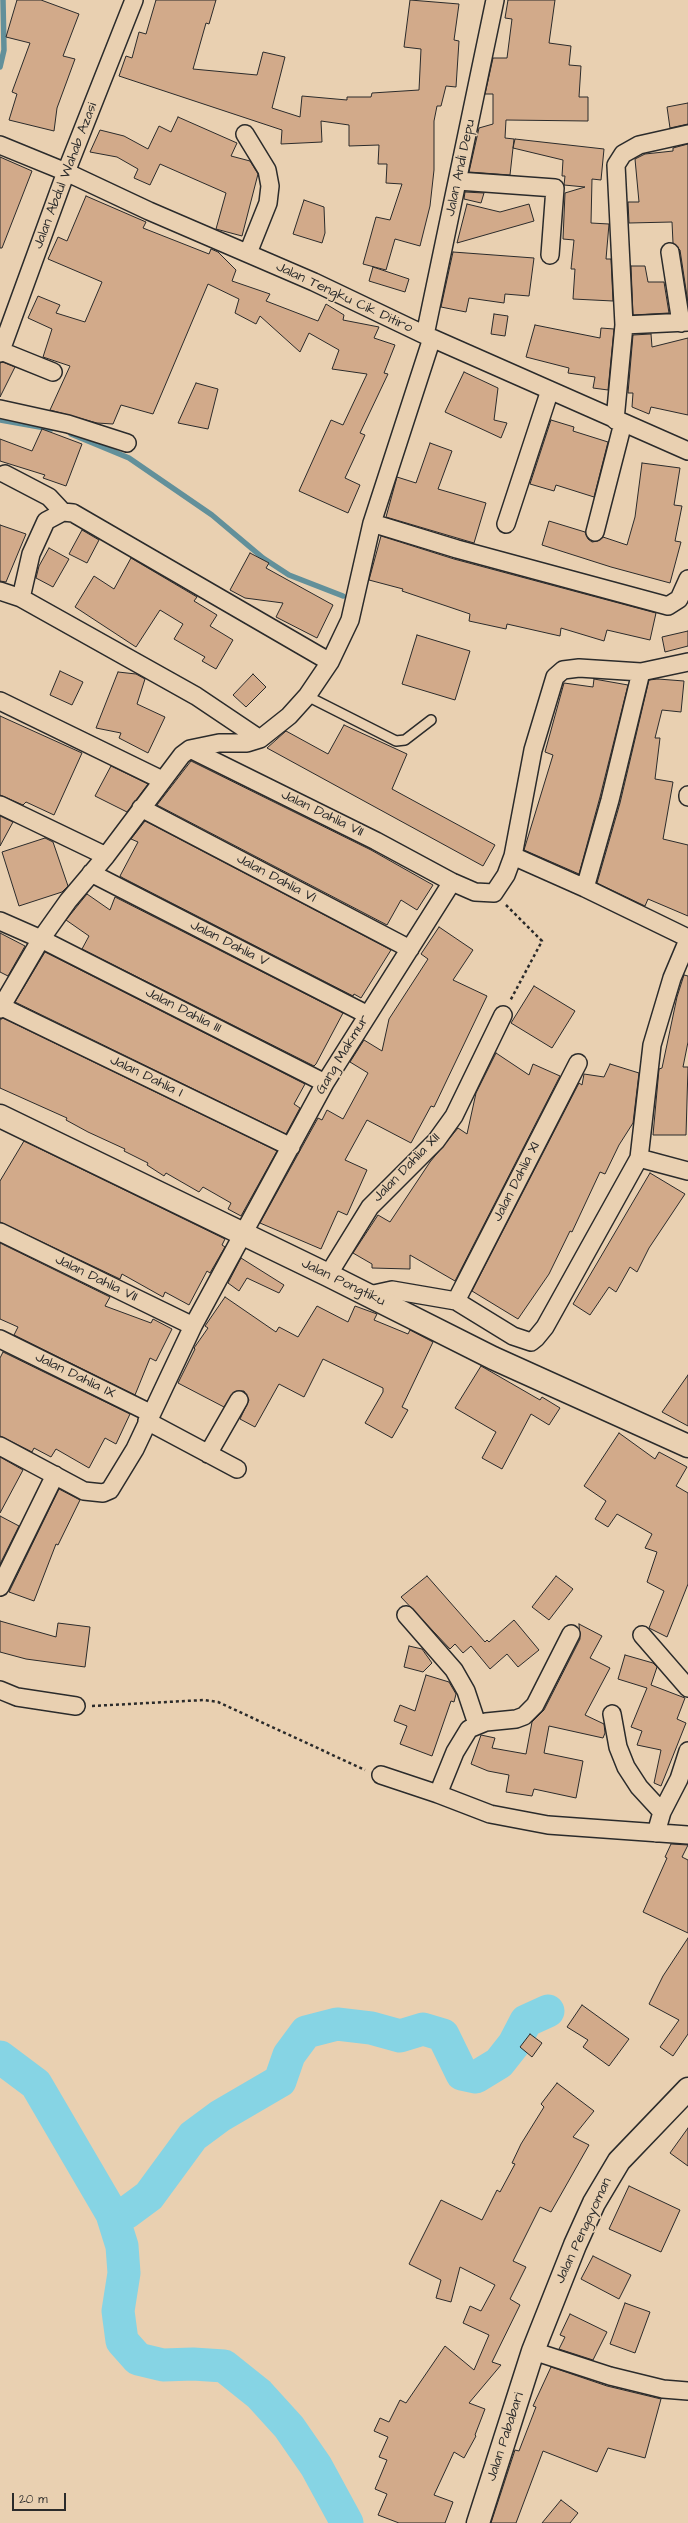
<!DOCTYPE html>
<style>
body{margin:0}
#map{position:relative;width:688px;height:2523px;overflow:hidden;background:#e9d0b1;font-family:"Architects Daughter",sans-serif}
canvas{display:block}
.scale{position:absolute;left:12px;top:2493px;width:54px;height:18px;box-sizing:border-box;border:2px solid #2b2b2b;border-top:0;padding-left:5px;font-size:12px;line-height:14px;white-space:nowrap;color:#2b2b2b;-webkit-text-stroke:3px #e9d0b1;paint-order:stroke}
</style>
<div id="map">
<canvas width="688" height="2523"></canvas>
<div class="scale">20 m</div>
</div>
<script>
const context = document.querySelector('canvas').getContext('2d');
context.lineJoin = 'round';
function toPath(rows) {
  const path = new Path2D();
  for (const r of rows) {
    path.moveTo(r[0], r[1]);
    for (let i = 2; i < r.length; i += 2) path.lineTo(r[i], r[i + 1]);
  }
  return path;
}
function stroke(path, color, width, dash) {
  context.strokeStyle = color;
  context.lineWidth = width;
  context.lineCap = dash ? 'butt' : 'round';
  context.setLineDash(dash || []);
  context.stroke(path);
}
function fillPath(path, color) {
  context.fillStyle = color;
  context.fill(path, 'evenodd');
}
function write(font, color, halo, rows, align = 'center') {
  context.font = font + ' "Architects Daughter",sans-serif';
  context.lineWidth = 3;
  context.setLineDash([]);
  context.textBaseline = 'middle';
  context.strokeStyle = halo;
  context.fillStyle = color;
  for (const [text, x, y, turn = 0] of rows) {
    context.save();
    context.translate(x, y);
    context.rotate((+turn || 0) * Math.PI / 180);
    context.textAlign = isNaN(turn) ? turn : align;
    if (halo) context.strokeText(text, 0, 0);
    context.fillText(text, 0, 0);
    context.restore();
  }
}
stroke(toPath([
 [0,67,4,50,3,0],
 [0,420,51,429],
 [71,434,129,458,212,515,263,558,289,575,343,596]
]), '#62909a', 5.5);
stroke(toPath([
 [0,2057,36,2084,112,2214,122,2246,124,2273,118,2311,122,2341,138,2359,163,2365,193,2364,224,2366,259,2394,289,2427,316,2466,347,2523],
 [112,2214,126,2213,149,2196,193,2136,220,2116,280,2081,289,2055,306,2032,337,2024,371,2028,400,2036,423,2029,443,2035,462,2074,476,2077,499,2063,514,2044,526,2021,548,2011]
]), '#86d4e4', 33);
const building = toPath([
 [17,0,41,0,79,14,63,56,75,59,57,108,54,131,9,120,17,94,12,92,30,43,6,37,17,0],
 [156,0,216,0,209,24,206,23,193,69,257,75,263,52,285,57,272,108,300,117,302,96,347,100,347,97,371,97,372,93,419,90,421,49,404,47,410,0,459,4,454,40,459,41,456,87,446,86,441,106,437,106,434,121,434,170,430,206,420,246,395,239,386,270,363,264,376,217,390,220,402,184,386,183,387,164,378,164,379,145,349,146,349,125,321,121,322,142,281,144,282,130,119,76,126,56,132,58,139,32,146,34,156,0],
 [508,0,555,0,549,43,571,46,569,65,581,66,579,97,588,97,588,121,506,120,505,138,514,139,510,175,469,172,479,128,493,124,493,94,485,94,493,58,507,58,512,19,505,18,508,0],
 [688,103,688,124,670,128,667,107,688,103],
 [178,117,237,143,231,156,250,161,258,174,242,236,216,229,226,193,160,164,150,185,134,178,138,169,117,157,90,152,100,130,124,136,148,149,159,126,171,132,178,117],
 [515,139,604,149,601,180,592,179,591,223,609,224,606,259,611,259,613,301,573,299,575,269,571,269,574,240,563,239,565,193,585,187,564,185,565,176,562,176,563,160,513,148,515,139],
 [688,144,688,303,680,250,673,243,672,222,629,223,628,202,639,202,635,159,645,154,673,151,673,148,688,144],
 [0,157,32,171,2,248,0,248,0,157],
 [465,192,484,193,481,203,464,199,465,192],
 [86,196,146,222,143,228,209,254,211,249,218,252,236,270,232,281,270,294,266,301,318,321,326,304,344,315,343,320,379,327,374,338,395,345,384,373,388,374,360,433,365,435,345,478,360,485,348,513,299,491,331,420,343,425,367,374,332,369,339,350,309,333,300,352,260,316,256,324,235,313,239,299,208,284,153,414,121,405,113,424,97,423,50,410,70,366,43,357,52,329,28,318,38,296,60,305,56,313,85,322,102,282,48,259,58,237,67,241,86,196],
 [304,200,324,207,325,233,322,243,293,234,304,200],
 [467,204,500,212,529,204,534,221,457,243,467,204],
 [453,252,534,258,529,296,505,294,504,303,469,298,466,312,441,307,453,252],
 [631,266,645,266,648,282,664,282,669,313,633,315,631,266],
 [373,267,409,279,405,292,369,281,373,267],
 [494,314,508,316,505,336,491,334,494,314],
 [535,325,600,338,601,328,614,329,608,390,593,388,595,377,568,373,569,368,526,357,535,325],
 [651,334,652,347,688,338,688,415,651,407,649,414,632,407,633,393,628,393,633,335,651,334],
 [3,362,15,367,0,397,0,363,3,362],
 [464,372,498,388,494,420,507,423,501,438,445,412,464,372],
 [196,383,218,389,208,429,178,423,196,383],
 [551,420,574,427,573,431,608,442,594,497,556,485,554,491,530,484,551,420],
 [42,429,82,444,66,486,43,478,45,475,0,461,0,439,32,451,42,429],
 [430,443,452,451,438,489,486,503,474,543,386,517,397,477,416,483,430,443],
 [642,463,680,468,674,505,682,506,675,541,681,542,670,583,611,567,542,545,549,521,585,532,588,539,592,542,598,541,603,537,627,545,635,517,642,463],
 [0,525,26,534,6,582,0,581,0,525],
 [82,530,99,540,87,563,69,554,82,530],
 [381,536,454,559,656,613,650,640,607,630,604,641,561,628,560,636,507,624,506,629,469,621,470,614,402,591,403,589,369,580,381,536],
 [49,548,69,559,53,587,36,578,39,566,49,548],
 [250,553,269,563,266,568,333,605,317,638,276,617,283,603,245,598,230,590,250,553],
 [131,558,197,597,194,601,217,615,210,626,233,640,216,669,202,661,205,657,174,639,183,624,160,610,136,647,75,607,94,576,114,589,131,558],
 [688,631,688,646,665,652,662,637,688,631],
 [417,635,470,651,455,700,402,684,417,635],
 [60,671,83,682,72,705,50,695,60,671],
 [118,672,136,674,145,679,137,704,165,717,148,753,119,738,121,733,96,728,118,672],
 [253,674,266,687,246,707,233,695,253,674],
 [594,679,628,685,600,797,579,874,524,850,553,755,545,752,564,683,593,687,594,679],
 [658,679,684,681,681,712,662,710,655,738,660,738,655,779,673,782,663,839,688,845,688,916,648,899,645,906,597,883,620,803,649,680,658,679],
 [0,716,82,753,54,815,26,802,23,805,0,795,0,716],
 [344,725,407,754,392,789,495,845,483,866,267,748,286,731,328,754,344,725],
 [191,761,371,850,433,885,417,910,401,900,387,925,157,805,191,761],
 [111,766,148,784,127,812,95,796,111,766],
 [0,816,13,822,0,846,0,816],
 [145,821,391,950,361,998,354,994,353,996,123,878,120,876,138,842,131,839,145,821],
 [45,838,53,842,68,886,62,892,19,906,2,852,45,838],
 [87,894,110,910,115,897,343,1013,316,1064,314,1066,82,949,89,936,66,920,87,894],
 [439,927,473,950,453,980,487,996,434,1107,431,1106,411,1143,367,1120,345,1160,367,1170,347,1215,338,1211,321,1249,260,1223,318,1118,322,1120,327,1110,343,1119,368,1073,350,1062,364,1040,382,1051,389,1019,428,959,421,954,439,927],
 [0,933,25,946,8,976,0,972,0,933],
 [45,952,305,1084,294,1104,300,1108,286,1134,15,1002,45,952],
 [684,975,688,976,688,1042,683,1067,688,1067,686,1135,653,1135,659,1069,662,1068,677,997,684,975],
 [534,986,575,1011,552,1048,511,1023,534,986],
 [3,1018,277,1151,241,1216,228,1209,231,1203,203,1187,199,1192,166,1173,164,1176,147,1165,148,1163,124,1151,125,1149,88,1132,66,1120,67,1118,0,1088,0,1020,3,1018],
 [496,1053,529,1075,533,1064,560,1076,455,1281,410,1255,410,1269,372,1268,372,1264,353,1253,378,1215,390,1222,430,1162,458,1128,467,1134,476,1093,496,1053],
 [610,1064,639,1073,633,1123,619,1145,605,1174,600,1172,572,1232,570,1231,549,1274,518,1319,472,1291,579,1083,582,1085,584,1074,604,1077,610,1064],
 [24,1141,225,1239,222,1245,225,1247,210,1273,207,1271,189,1305,165,1292,163,1297,122,1274,120,1279,0,1222,0,1181,24,1141],
 [650,1173,685,1194,649,1248,637,1272,630,1267,616,1292,609,1287,590,1315,573,1304,650,1173],
 [0,1243,110,1297,105,1306,151,1323,153,1319,172,1329,156,1361,150,1358,135,1395,14,1335,18,1327,0,1319,0,1243],
 [241,1258,284,1285,279,1293,247,1278,239,1291,228,1283,241,1258],
 [225,1297,276,1332,279,1327,298,1337,317,1306,348,1322,355,1306,377,1314,374,1320,408,1334,410,1330,433,1342,402,1407,408,1410,392,1438,365,1423,383,1392,383,1388,323,1359,304,1397,279,1384,255,1427,240,1419,249,1400,244,1391,234,1392,224,1407,178,1383,195,1349,194,1348,208,1328,205,1326,225,1297],
 [3,1352,130,1414,116,1444,105,1438,89,1468,56,1449,51,1457,34,1448,32,1452,0,1436,0,1358,3,1352],
 [481,1366,540,1400,542,1397,560,1408,549,1425,531,1414,502,1469,482,1458,496,1432,455,1408,481,1366],
 [688,1375,688,1426,662,1412,688,1375],
 [619,1433,655,1459,659,1452,687,1467,676,1486,688,1493,688,1584,667,1637,649,1628,664,1591,647,1582,657,1552,645,1548,652,1534,617,1514,608,1527,595,1519,606,1501,584,1486,619,1433],
 [0,1457,23,1470,0,1513,0,1457],
 [59,1489,80,1500,58,1545,56,1544,34,1601,9,1592,59,1489],
 [0,1516,19,1526,0,1564,0,1516],
 [427,1576,485,1642,487,1640,489,1642,514,1620,539,1650,518,1667,507,1654,490,1669,471,1646,463,1653,455,1644,450,1649,401,1597,427,1576],
 [556,1576,573,1589,549,1620,532,1607,556,1576],
 [0,1621,56,1637,58,1623,90,1627,85,1667,26,1659,0,1652,0,1621],
 [579,1624,602,1636,590,1658,610,1668,585,1715,604,1724,605,1733,603,1738,549,1726,544,1753,583,1761,576,1798,534,1789,532,1796,506,1792,509,1775,488,1771,471,1764,481,1735,495,1738,492,1748,526,1754,532,1722,544,1710,580,1639,579,1624],
 [409,1646,422,1649,432,1663,423,1672,404,1667,409,1646],
 [625,1655,653,1663,657,1667,651,1685,685,1698,677,1719,686,1723,661,1786,654,1783,661,1750,637,1745,642,1731,631,1727,647,1688,618,1679,625,1655],
 [426,1675,449,1682,456,1694,454,1702,451,1701,432,1756,400,1744,407,1726,394,1721,400,1705,415,1711,426,1675],
 [671,1844,688,1845,682,1857,688,1860,688,1933,643,1912,667,1858,665,1857,671,1844],
 [688,1938,688,2034,673,2056,660,2047,679,2020,649,2004,663,1976,688,1938],
 [582,2005,629,2039,609,2066,583,2047,588,2040,567,2027,582,2005],
 [530,2034,542,2043,532,2057,520,2047,530,2034],
 [557,2083,594,2111,573,2137,589,2145,551,2212,540,2207,513,2261,526,2267,510,2299,520,2305,492,2362,501,2365,469,2403,485,2409,475,2435,476,2436,464,2458,454,2452,434,2495,453,2502,445,2523,399,2523,378,2515,387,2494,375,2489,387,2460,379,2457,388,2437,374,2431,380,2418,389,2422,400,2400,406,2403,445,2346,474,2370,489,2335,463,2323,470,2306,481,2311,495,2285,460,2267,451,2302,436,2298,441,2280,409,2264,441,2200,482,2220,497,2190,500,2192,515,2164,512,2163,521,2144,544,2107,541,2104,557,2083],
 [688,2128,688,2166,670,2153,688,2128],
 [629,2186,680,2210,661,2252,609,2229,629,2186],
 [593,2256,631,2275,619,2299,581,2279,593,2256],
 [625,2303,650,2312,635,2353,610,2344,625,2303],
 [570,2314,607,2332,593,2360,559,2349,565,2337,560,2335,570,2314],
 [551,2367,607,2386,661,2399,645,2458,608,2448,597,2472,543,2451,516,2523,491,2523,515,2450,519,2451,536,2407,533,2406,551,2367],
 [561,2500,578,2513,570,2523,542,2523,561,2500]
]);
fillPath(building, '#d2aa8a');
stroke(building, '#2b2b2b', 1);
const lane = toPath([
 [307,696,396,741,405,740,431,720]
]);
const street = toPath([
 [245,134,267,170,270,186,268,203,248,253],
 [0,145,66,172,149,211,314,282,425,335,688,451],
 [458,181,555,188,550,255],
 [670,252,681,323],
 [624,325,688,322],
 [425,335,495,0],
 [1,351,53,372],
 [0,353,66,172,134,0],
 [0,409,68,424,127,443],
 [615,420,624,325,616,165,623,154,639,145,688,134],
 [5,474,49,497,63,512],
 [372,523,457,549,668,606,679,599,688,579],
 [506,524,550,390],
 [595,532,623,423],
 [0,591,21,598,196,696,260,739],
 [21,598,31,554,46,521,63,512,73,513,330,662],
 [0,701,162,780],
 [190,749,376,841,452,882,475,892,494,893,506,875,513,856,533,750,555,677,563,670,579,668,641,672,688,662],
 [688,797,688,795],
 [0,805,106,856],
 [141,808,410,949],
 [513,856,585,888,688,938],
 [91,873,368,1015],
 [585,888,610,800,641,672],
 [0,921,41,939,325,1083],
 [2,1007,291,1147],
 [0,1009,41,939,68,901,106,856,182,755,190,749,219,743,247,743,260,739,289,716,307,696,330,662,350,620,372,523,432,338],
 [639,1158,688,1171],
 [0,1232,193,1326],
 [328,1275,370,1207,436,1141,454,1116,503,1015],
 [369,1295,392,1290,456,1301,513,1336,531,1342,536,1338,545,1327,639,1158,652,1045,672,978,688,940],
 [456,1301,578,1063],
 [0,1339,150,1413],
 [147,1421,237,1469],
 [0,1446,84,1491,103,1493,110,1490,135,1449,193,1326,325,1083,452,882],
 [208,1454,239,1400],
 [0,1587,55,1475],
 [406,1615,454,1670,466,1691,477,1724],
 [571,1634,535,1705,524,1716,516,1719,486,1722,469,1729,455,1752,438,1794,490,1814,548,1825,688,1835],
 [642,1635,688,1688],
 [0,1690,17,1697,76,1706],
 [612,1714,618,1747,626,1767,639,1787,662,1812,656,1833],
 [381,1775,438,1794],
 [662,1812,679,1779,688,1751],
 [533,2351,610,2376,663,2389,688,2391]
]);
const secondary = toPath([
 [0,1116,328,1275,493,1358,688,1446],
 [478,2523,533,2351,575,2245,594,2203,619,2161,688,2089]
]);
stroke(lane, '#2b2b2b', 12);
stroke(street, '#2b2b2b', 20);
stroke(secondary, '#2b2b2b', 25);
stroke(toPath([
 [506,905,542,941,510,1001],
 [92,1706,204,1700,218,1702,365,1770]
]), '#2b2b2b', 2.5, [3, 3]);
stroke(lane, '#e9d0b1', 9);
stroke(street, '#e9d0b1', 17);
stroke(secondary, '#e9d0b1', 22);
write('14px', '#2b2b2b', '#e9d0b1', [
 ["Jalan Andi Depu",461,168,-78],
 ["Jalan Abdul Wahab Azasi",66,176,-69],
 ["Jalan Tengku Cik Ditiro",344,298,25],
 ["Jalan Dahlia VII",322,814,26],
 ["Jalan Dahlia VI",276,879,28],
 ["Jalan Dahlia V",229,944,27],
 ["Jalan Dahlia III",183,1011,27],
 ["Gang Makmur",343,1055,-59],
 ["Jalan Dahlia I",146,1077,26],
 ["Jalan Dahlia XII",407,1168,-46],
 ["Jalan Dahlia XI",517,1182,-63],
 ["Jalan Dahlia VII",96,1279,26],
 ["Jalan Pongtiku",343,1283,26],
 ["Jalan Dahlia IX",75,1376,26],
 ["Jalan Pengayoman",584,2231,-65],
 ["Jalan Pababari",506,2437,-72]
]);
</script>
